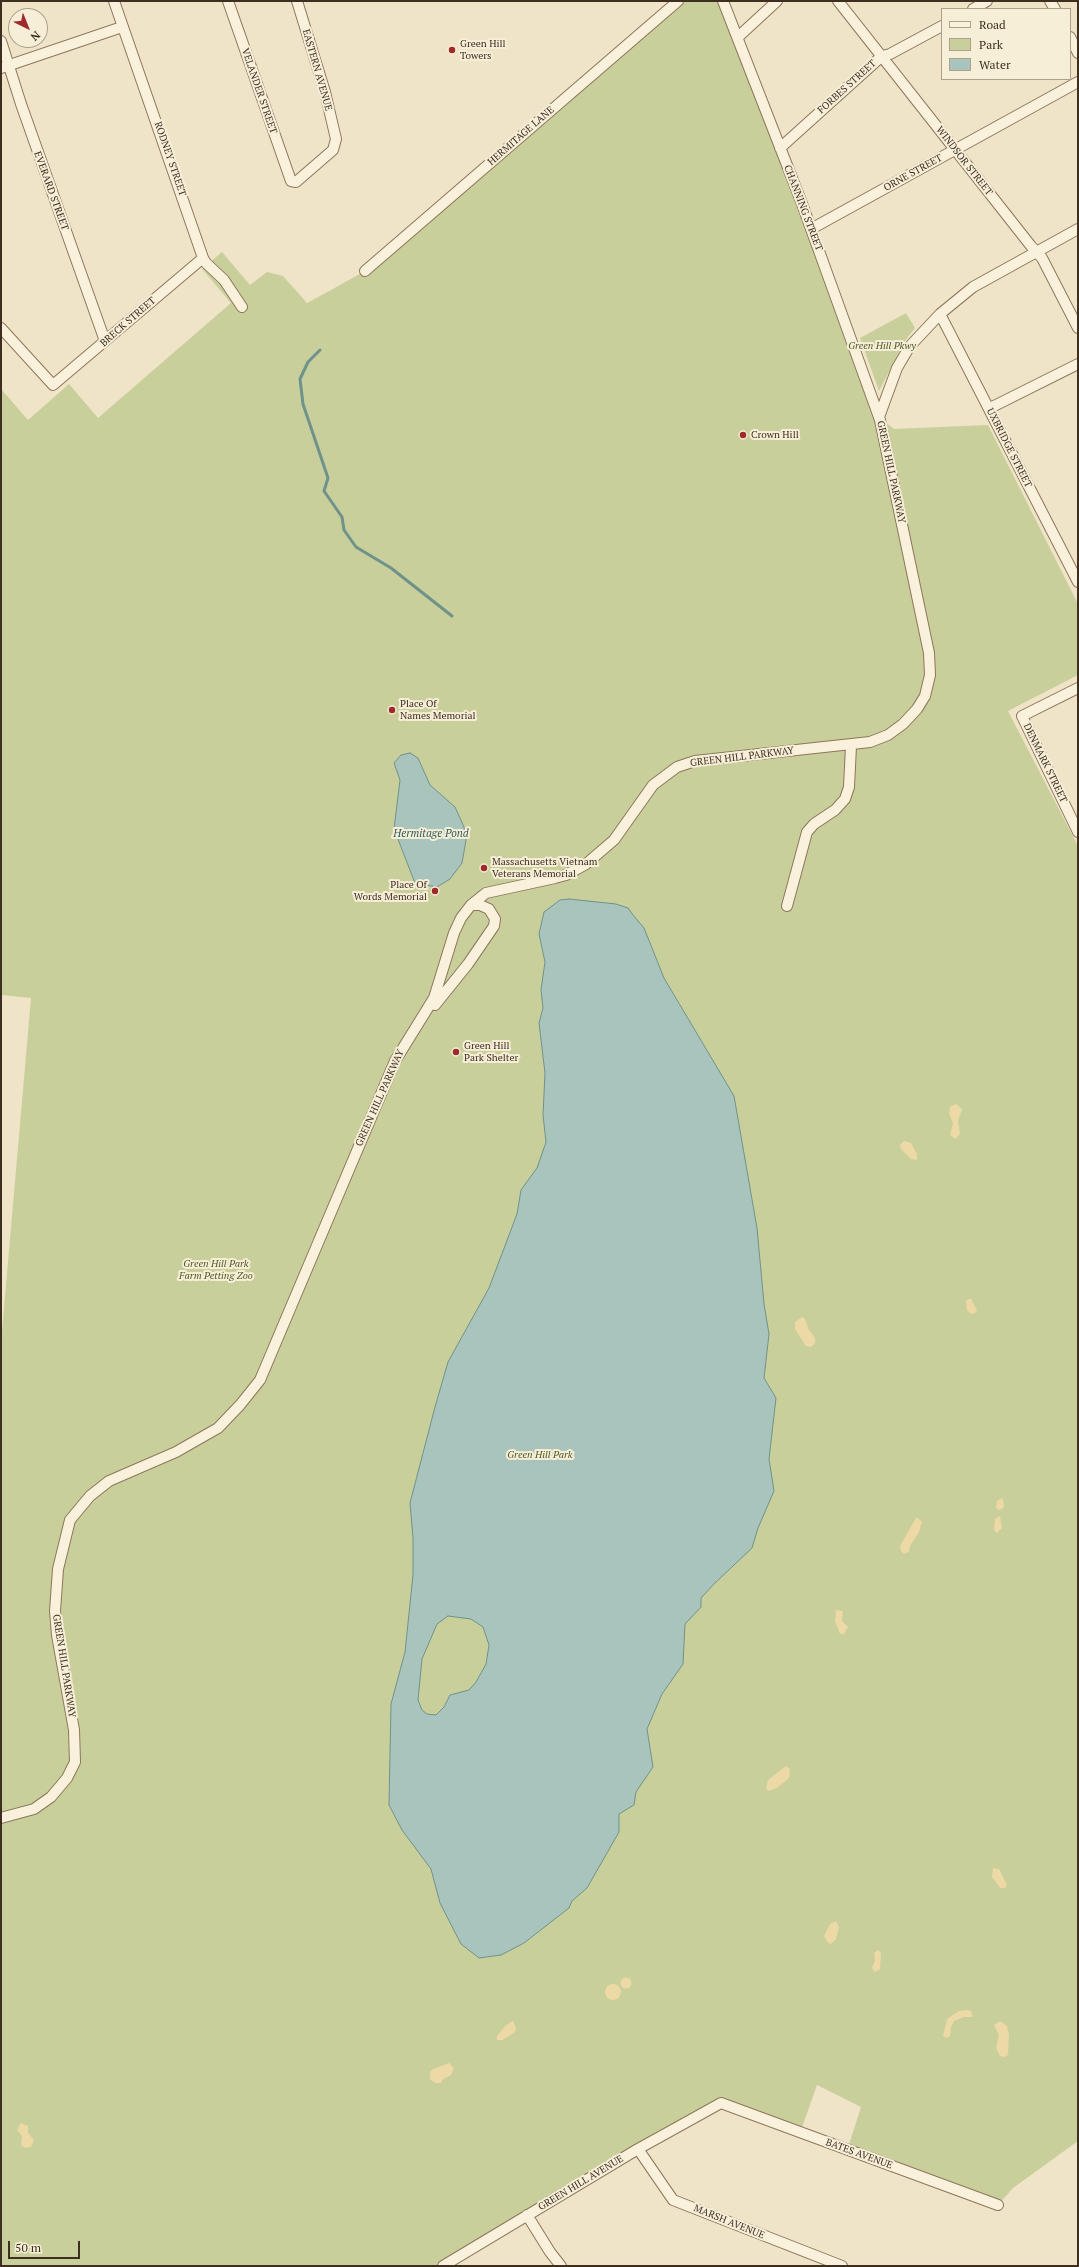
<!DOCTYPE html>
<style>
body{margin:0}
#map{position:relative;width:1079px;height:2267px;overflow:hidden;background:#f0e4c8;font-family:"PT Serif",serif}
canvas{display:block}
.frame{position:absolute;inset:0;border:2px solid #3d2e20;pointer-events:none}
.legend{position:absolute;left:941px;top:8px;width:130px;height:72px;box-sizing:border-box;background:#f7eed8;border:1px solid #ada18e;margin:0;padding:5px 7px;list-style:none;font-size:12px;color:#3d2e20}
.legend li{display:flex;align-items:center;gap:8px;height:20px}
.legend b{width:20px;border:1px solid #ada18e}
.north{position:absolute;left:8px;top:8px;width:40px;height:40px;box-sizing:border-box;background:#f7eed8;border:1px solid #ada18e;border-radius:50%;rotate:137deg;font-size:11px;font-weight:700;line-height:16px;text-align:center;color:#3d2e20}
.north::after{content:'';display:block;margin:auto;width:14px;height:18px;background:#9e2a2b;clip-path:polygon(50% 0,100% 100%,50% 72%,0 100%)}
.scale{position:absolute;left:8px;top:2241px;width:72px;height:18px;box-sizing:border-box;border:2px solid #3d2e20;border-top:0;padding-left:5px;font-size:12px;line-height:14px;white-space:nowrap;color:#3d2e20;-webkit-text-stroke:3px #f7eed8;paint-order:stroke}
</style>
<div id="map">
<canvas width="1079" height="2267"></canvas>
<div class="frame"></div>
<ul class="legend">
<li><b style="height:5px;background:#faf1dc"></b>Road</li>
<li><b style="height:11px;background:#c9cf9b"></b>Park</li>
<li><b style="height:11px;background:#a9c4bc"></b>Water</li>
</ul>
<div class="north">N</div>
<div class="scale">50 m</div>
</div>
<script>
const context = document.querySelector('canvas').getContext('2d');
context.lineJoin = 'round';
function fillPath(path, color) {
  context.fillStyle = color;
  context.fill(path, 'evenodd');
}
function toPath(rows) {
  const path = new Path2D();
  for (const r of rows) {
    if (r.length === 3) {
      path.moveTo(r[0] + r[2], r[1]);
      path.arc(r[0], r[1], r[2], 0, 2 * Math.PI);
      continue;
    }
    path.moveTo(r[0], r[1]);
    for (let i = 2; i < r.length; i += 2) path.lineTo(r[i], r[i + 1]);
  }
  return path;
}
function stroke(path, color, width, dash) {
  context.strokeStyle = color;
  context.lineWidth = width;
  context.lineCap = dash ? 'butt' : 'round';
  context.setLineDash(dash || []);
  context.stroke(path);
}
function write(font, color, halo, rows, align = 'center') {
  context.font = font + ' "PT Serif",serif';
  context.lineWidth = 4;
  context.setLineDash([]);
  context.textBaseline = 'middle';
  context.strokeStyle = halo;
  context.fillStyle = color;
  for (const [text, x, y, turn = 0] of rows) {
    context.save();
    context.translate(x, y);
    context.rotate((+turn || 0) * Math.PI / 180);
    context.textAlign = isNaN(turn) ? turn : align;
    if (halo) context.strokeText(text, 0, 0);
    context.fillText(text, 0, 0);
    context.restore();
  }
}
fillPath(toPath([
 [678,1,723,1,879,417,894,429,988,425,1078,604,1078,675,1008,711,1078,846,1078,2141,1013,2188,998,2205,847,2151,861,2107,817,2085,800,2133,720,2103,443,2266,1,2266,1,1342,31,998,1,995,1,389,28,420,69,384,98,418,231,303,202,269,222,252,250,285,267,272,283,276,307,303,331,290,365,271],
 [906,313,915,328,904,342,879,391,860,338]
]), '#c9cf9b');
fillPath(toPath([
 [956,1104,962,1109,958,1121,960,1134,955,1139,950,1135,953,1123,949,1114,950,1107],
 [904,1141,911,1143,917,1154,917,1160,911,1159,901,1149,900,1145],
 [968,1299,971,1299,977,1310,975,1313,971,1314,967,1310,966,1301],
 [802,1317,805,1319,809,1330,815,1338,815,1343,811,1347,806,1346,795,1329,795,1322],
 [1002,1498,1004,1504,1003,1508,999,1510,996,1508,997,1501],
 [1000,1516,1002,1528,997,1533,994,1530,995,1519],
 [916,1518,918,1518,922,1522,919,1532,910,1546,909,1552,904,1554,901,1551,900,1546],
 [836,1610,843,1611,842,1621,848,1627,844,1634,840,1634,835,1621],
 [786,1766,790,1769,789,1778,777,1788,768,1791,766,1789,768,1780],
 [993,1868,999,1869,1007,1885,1005,1888,1000,1888,992,1877],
 [836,1921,839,1927,836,1939,831,1944,828,1943,824,1936,830,1924],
 [878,1950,881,1953,880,1969,875,1972,872,1968,875,1960,874,1953],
 [626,1983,5.5],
 [613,1992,8],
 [968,2010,972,2012,972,2017,964,2017,954,2021,951,2027,950,2036,947,2038,943,2036,947,2019,959,2011],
 [513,2021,516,2028,515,2032,503,2040,497,2040,497,2036,506,2025],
 [1000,2021,1007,2026,1009,2035,1008,2055,1004,2057,1000,2056,996,2048,999,2035,994,2025],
 [449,2063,454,2068,451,2075,443,2079,441,2083,435,2083,430,2079,430,2072,433,2069],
 [21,2123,28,2126,28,2133,34,2140,31,2147,25,2148,21,2145,22,2136,17,2130]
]), '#ecd9a5');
const water = toPath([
 [410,753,418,758,430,785,455,807,464,827,466,840,462,863,450,879,437,887,415,883,394,829,400,780,394,763,401,755,410,753],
 [569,899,616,904,628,908,633,915,644,928,664,978,734,1096,757,1228,764,1304,769,1334,764,1378,776,1398,769,1459,774,1491,758,1528,752,1548,714,1584,701,1598,701,1607,685,1624,683,1664,662,1694,647,1729,653,1767,636,1792,634,1805,619,1814,619,1832,587,1888,572,1901,569,1908,524,1943,501,1955,479,1958,461,1944,440,1903,431,1869,402,1830,389,1805,391,1704,405,1652,413,1575,413,1538,410,1503,435,1407,448,1362,489,1288,517,1214,521,1190,537,1168,546,1142,543,1115,545,1073,539,1023,543,1008,541,990,545,962,539,934,544,912,560,900,569,899],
 [448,1616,471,1619,483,1627,489,1645,486,1664,476,1682,469,1690,450,1695,444,1707,436,1715,427,1714,422,1710,418,1700,422,1659,437,1624,448,1616]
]);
fillPath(water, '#a9c4bc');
stroke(water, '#6f938a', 1);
stroke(toPath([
 [320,350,308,362,300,379,303,404,328,478,324,491,342,517,344,530,356,547,391,568,452,616]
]), '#6f938a', 3);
const minor = toPath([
 [114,1,203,258,206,263,224,280,242,307],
 [228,1,291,181,296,182,333,150,336,139,325,92,297,1],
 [838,1,1031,246,1042,258,1078,328],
 [1050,1,1055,9],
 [973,9,987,1],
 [738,37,777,1],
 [1070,37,1078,53],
 [1,41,21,104,105,341],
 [1,68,122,27],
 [780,148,882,56,890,54,942,26],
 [811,229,1078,82],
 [365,271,678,1],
 [940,314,1078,582],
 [1,328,53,385,203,258],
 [990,408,1078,364],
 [879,417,897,368,910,346,940,314,973,287,1078,229],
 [1078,688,1022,716,1078,832],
 [787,906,807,832,814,824,835,810,845,799,849,787,851,746],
 [435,1005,468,964,494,926,495,919,489,909,480,905,471,905],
 [1,1818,34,1809,51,1797,67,1778,75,1762,74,1730,57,1635,55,1611,58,1569,70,1520,90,1496,109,1481,176,1452,218,1428,240,1405,260,1380,395,1061,434,998,454,933,461,918,471,905,486,893,555,878,566,875,586,864,614,840,653,785,677,767,695,761,870,742,888,735,903,724,917,709,925,696,930,675,929,653,880,420,801,201,723,1],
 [638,2149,673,2200,842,2266],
 [527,2215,550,2252,561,2266],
 [443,2266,638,2149,721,2103,998,2205]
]);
stroke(minor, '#8d765c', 12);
stroke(minor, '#faf1dc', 10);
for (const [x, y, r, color] of [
 [452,50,4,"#9e2a2b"],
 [743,435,4,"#9e2a2b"],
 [392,710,4,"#9e2a2b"],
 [484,868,4,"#9e2a2b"],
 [435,891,4,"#9e2a2b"],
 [456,1052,4,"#9e2a2b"]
]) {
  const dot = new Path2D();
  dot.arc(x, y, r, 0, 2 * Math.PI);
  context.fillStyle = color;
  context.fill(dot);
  stroke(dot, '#f7eed8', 1.5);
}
write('10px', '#3d2e20', '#f7eed8', [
 ["Green Hill",460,44],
 ["Towers",460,56],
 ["Crown Hill",751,435],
 ["Place Of",400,704],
 ["Names Memorial",400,716],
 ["Massachusetts Vietnam",492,862],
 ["Veterans Memorial",492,874],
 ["Place Of",427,885,"right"],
 ["Words Memorial",427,897,"right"],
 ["Green Hill",464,1046],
 ["Park Shelter",464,1058]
], 'left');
write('10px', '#3d2e20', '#f7eed8', [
 ["EASTERN AVENUE",317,70,74],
 ["FORBES STREET",847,87,-42],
 ["VELANDER STREET",259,91,71],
 ["HERMITAGE LANE",521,136,-41],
 ["RODNEY STREET",170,159,71],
 ["WINDSOR STREET",964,161,52],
 ["ORNE STREET",913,173,-29],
 ["EVERARD STREET",51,191,70],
 ["CHANNING STREET",803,208,69],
 ["BRECK STREET",128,322,-41],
 ["UXBRIDGE STREET",1009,448,63],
 ["GREEN HILL PARKWAY",891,472,78],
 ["GREEN HILL PARKWAY",742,757,-7],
 ["DENMARK STREET",1045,763,64],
 ["GREEN HILL PARKWAY",380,1098,-66],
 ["GREEN HILL PARKWAY",64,1666,81],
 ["BATES AVENUE",859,2154,20],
 ["GREEN HILL AVENUE",581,2183,-31],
 ["MARSH AVENUE",729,2222,22]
]);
write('italic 10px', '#4d5a26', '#f7eed8', [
 ["Green Hill Pkwy",882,346],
 ["Green Hill Park",216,1264],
 ["Farm Petting Zoo",216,1276],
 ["Green Hill Park",540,1455]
]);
write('italic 11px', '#2f5d5a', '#f7eed8', [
 ["Hermitage Pond",431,834]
]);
</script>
